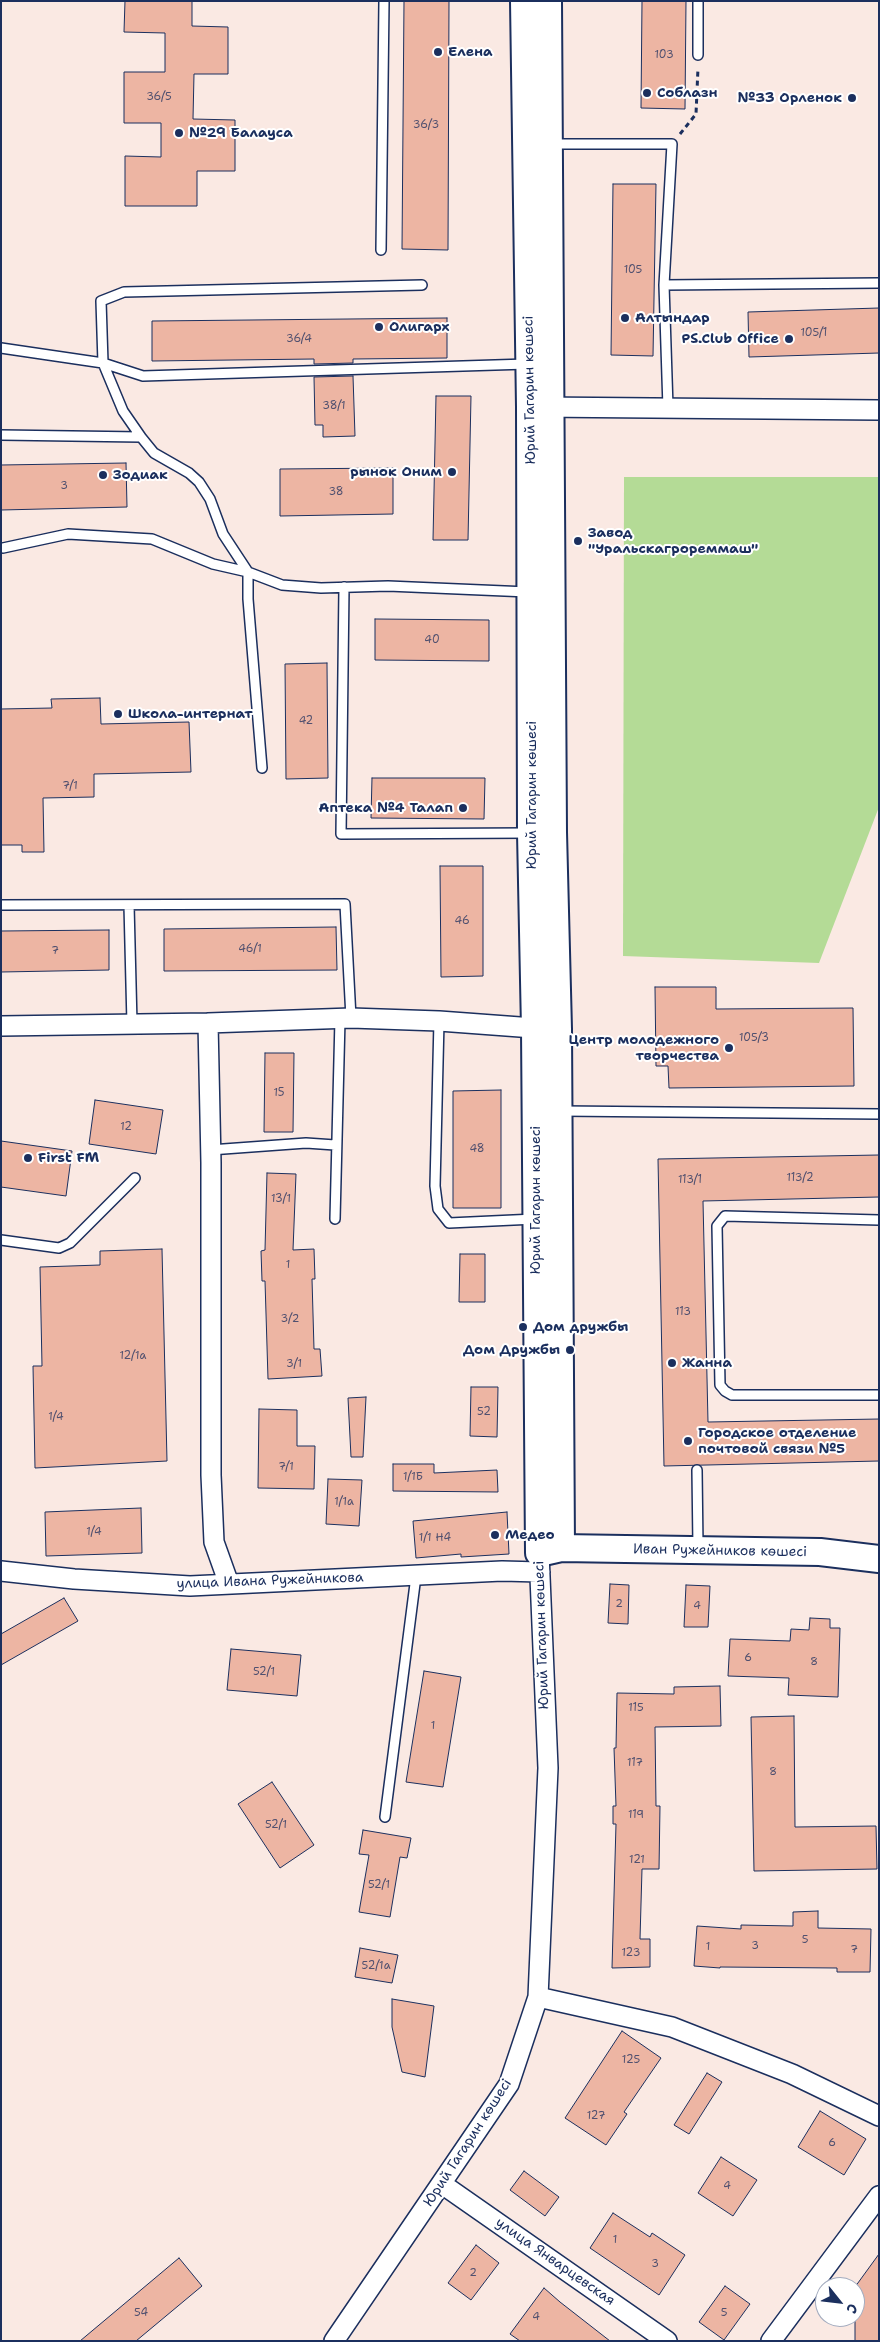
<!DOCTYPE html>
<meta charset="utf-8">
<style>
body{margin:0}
#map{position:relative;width:880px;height:2342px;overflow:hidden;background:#fae9e3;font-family:"Shantell Sans",sans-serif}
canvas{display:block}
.frame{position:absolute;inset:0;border:2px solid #1b2f5e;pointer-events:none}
.north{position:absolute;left:815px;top:2277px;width:50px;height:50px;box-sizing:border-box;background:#fff;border:1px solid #a4acbf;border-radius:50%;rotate:119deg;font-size:14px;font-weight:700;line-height:20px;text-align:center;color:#1b2f5e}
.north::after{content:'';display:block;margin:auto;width:18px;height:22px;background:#1b2f5e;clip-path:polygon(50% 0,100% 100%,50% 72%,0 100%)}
</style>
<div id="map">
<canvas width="880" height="2342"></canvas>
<div class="frame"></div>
<div class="north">С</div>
</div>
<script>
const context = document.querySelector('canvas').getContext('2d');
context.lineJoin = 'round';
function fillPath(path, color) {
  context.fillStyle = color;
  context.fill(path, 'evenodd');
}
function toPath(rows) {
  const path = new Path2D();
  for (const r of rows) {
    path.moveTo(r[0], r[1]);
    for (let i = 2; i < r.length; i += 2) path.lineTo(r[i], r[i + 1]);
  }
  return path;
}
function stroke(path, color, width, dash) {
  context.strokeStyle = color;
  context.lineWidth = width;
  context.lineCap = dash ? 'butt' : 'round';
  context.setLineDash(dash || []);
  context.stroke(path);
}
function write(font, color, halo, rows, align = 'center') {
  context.font = font + ' "Shantell Sans",sans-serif';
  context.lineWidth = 4;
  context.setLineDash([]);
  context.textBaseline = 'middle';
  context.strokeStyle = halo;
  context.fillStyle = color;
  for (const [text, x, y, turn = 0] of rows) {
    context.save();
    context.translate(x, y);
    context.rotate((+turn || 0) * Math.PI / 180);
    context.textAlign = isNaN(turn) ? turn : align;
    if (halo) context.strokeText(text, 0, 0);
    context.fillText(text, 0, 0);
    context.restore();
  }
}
fillPath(toPath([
 [624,477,879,477,879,807,819,963,623,956]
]), '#b4db96');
const building = toPath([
 [125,1,192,1,192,26,228,27,228,74,194,74,193,119,235,120,235,171,197,171,197,206,125,206,125,156,161,157,161,123,124,123,124,72,165,72,165,33,124,32,125,1],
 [404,1,449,1,448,250,402,249,404,1],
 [642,1,686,1,685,109,641,108,642,1],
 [613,184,656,184,653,356,611,355,613,184],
 [879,308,879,353,749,357,748,312,879,308],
 [447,318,447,358,353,359,353,363,314,364,314,359,152,361,152,321,447,318],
 [353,376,355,436,323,437,323,425,315,425,314,377,353,376],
 [436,396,471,396,468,540,433,540,436,396],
 [126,463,127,507,1,510,1,465,126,463],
 [393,468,393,514,280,516,280,469,393,468],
 [375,619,489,620,489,661,375,660,375,619],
 [327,663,328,778,286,779,285,664,327,663],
 [100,698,101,724,189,722,191,772,94,774,94,797,43,798,44,852,22,852,22,845,1,845,1,709,52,708,51,699,100,698],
 [372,778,485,778,484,819,371,818,372,778],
 [440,866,483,866,483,976,441,977,440,866],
 [336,927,337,970,164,971,164,929,336,927],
 [109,930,109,970,1,972,1,931,109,930],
 [655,987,716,987,716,1009,853,1008,854,1086,669,1088,668,1066,656,1066,655,987],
 [265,1053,294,1053,293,1132,264,1132,265,1053],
 [501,1090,501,1208,453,1208,453,1091,501,1090],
 [95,1100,163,1110,156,1154,89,1144,95,1100],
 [1,1141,72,1151,66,1196,1,1187,1,1141],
 [879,1155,879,1197,703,1201,708,1422,879,1419,879,1461,664,1466,658,1159,879,1155],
 [267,1173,296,1174,293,1250,314,1249,315,1279,312,1279,314,1349,320,1349,322,1376,268,1379,265,1281,262,1281,261,1251,265,1250,267,1173],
 [162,1249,167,1461,35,1468,33,1366,42,1366,40,1267,100,1265,100,1251,162,1249],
 [460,1254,485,1254,485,1302,459,1302,460,1254],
 [471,1387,498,1387,497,1437,470,1436,471,1387],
 [366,1397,363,1457,351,1457,348,1398,366,1397],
 [259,1409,297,1410,297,1446,315,1446,314,1489,258,1488,259,1409],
 [393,1464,434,1464,434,1473,497,1470,498,1492,393,1491,393,1464],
 [328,1479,362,1480,359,1526,326,1524,328,1479],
 [141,1508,142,1553,46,1556,45,1512,141,1508],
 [507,1512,509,1554,461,1557,461,1554,416,1558,413,1521,507,1512],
 [610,1584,629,1585,628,1624,608,1623,610,1584],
 [686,1585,710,1586,708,1627,684,1627,686,1585],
 [64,1598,78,1621,1,1665,1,1634,64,1598],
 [810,1618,830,1619,830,1628,840,1628,838,1697,788,1695,789,1678,728,1676,730,1639,790,1641,791,1629,809,1630,810,1618],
 [231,1649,301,1655,297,1696,227,1690,231,1649],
 [424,1671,461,1677,443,1787,406,1782,424,1671],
 [720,1686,721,1726,655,1727,656,1806,660,1806,659,1869,642,1869,640,1939,650,1939,650,1967,612,1968,616,1824,613,1824,613,1806,616,1806,614,1748,616,1748,617,1693,674,1694,674,1687,720,1686],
 [794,1716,795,1827,876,1826,877,1869,754,1871,751,1717,794,1716],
 [272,1782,314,1845,280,1868,238,1804,272,1782],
 [363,1830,411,1838,407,1858,400,1857,390,1917,359,1912,369,1855,359,1854,363,1830],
 [818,1911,818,1928,871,1929,870,1972,837,1972,837,1968,720,1967,720,1968,694,1966,697,1926,741,1929,741,1925,793,1926,793,1912,818,1911],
 [360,1948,398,1955,392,1983,355,1977,360,1948],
 [392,1999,434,2006,425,2077,402,2072,392,2027,392,1999],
 [622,2031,661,2058,624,2112,627,2114,606,2145,565,2118,622,2031],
 [707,2073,722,2082,689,2134,674,2125,707,2073],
 [820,2111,866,2139,844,2175,798,2147,820,2111],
 [721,2157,757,2180,733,2216,698,2193,721,2157],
 [524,2171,559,2197,545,2216,510,2190,524,2171],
 [613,2213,650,2237,652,2233,685,2255,659,2295,590,2248,613,2213],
 [476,2245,499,2263,471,2300,448,2283,476,2245],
 [879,2254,879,2341,855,2341,855,2287,879,2254],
 [179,2258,202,2286,136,2341,80,2341,179,2258],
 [725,2286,750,2304,724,2340,699,2322,725,2286],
 [544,2288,560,2302,610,2341,520,2341,510,2334,544,2288]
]);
fillPath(building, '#edb5a3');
stroke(building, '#1b2f5e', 1);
const lane = toPath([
 [698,1,698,55],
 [551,144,672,144,664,285,668,408],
 [381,250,384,1],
 [664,285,879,283],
 [1,348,103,363,143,376,527,364],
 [1,435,141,437,154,453,189,473,199,482,210,499,223,534,248,572,282,585,321,588,388,586,528,592],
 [141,437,123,411,103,363,101,301,124,292,422,285],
 [3,548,68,534,152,539,213,564,248,572,248,599,262,768],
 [344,587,341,834,529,833],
 [1,905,345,904,351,1018],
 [129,905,132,1024],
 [439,1021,435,1186,438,1209,449,1223,535,1219],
 [561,1111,879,1114],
 [210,1150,306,1143,335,1145],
 [335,1219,340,1019],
 [879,1220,725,1216,717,1226,720,1385,725,1391,732,1395,879,1395],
 [1,1240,59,1248,70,1243,135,1178],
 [697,1470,698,1547],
 [385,1817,416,1576]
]);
const street = toPath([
 [538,407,879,410],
 [208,1023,211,1163,211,1475,214,1542,229,1584],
 [1,1026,208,1023,351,1018,439,1021,547,1029],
 [1,1571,74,1579,190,1586,502,1571,540,1572],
 [538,1997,672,2027,792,2074,879,2116],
 [442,2184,667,2341],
 [334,2341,509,2084,538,1997,548,1768,539,1553],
 [771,2341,879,2196]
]);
const secondary = toPath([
 [524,1,530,407,531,833,535,1029,539,1553,561,1548,820,1552,879,1559],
 [548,1,553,832,558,1029,561,1548]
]);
stroke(lane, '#1b2f5e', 12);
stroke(street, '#1b2f5e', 22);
stroke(secondary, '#1b2f5e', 30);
stroke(toPath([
 [680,134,696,114,698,68]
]), '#1b2f5e', 3, [5, 4]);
stroke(lane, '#fff', 9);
stroke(street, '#fff', 19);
stroke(secondary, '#fff', 26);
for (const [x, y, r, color] of [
 [438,52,5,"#1b2f5e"],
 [647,93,5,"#1b2f5e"],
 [852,98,5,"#1b2f5e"],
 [179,133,5,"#1b2f5e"],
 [625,318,5,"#1b2f5e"],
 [379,327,5,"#1b2f5e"],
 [789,339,5,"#1b2f5e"],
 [452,472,5,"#1b2f5e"],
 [103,475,5,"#1b2f5e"],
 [578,541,5,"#1b2f5e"],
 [118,714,5,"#1b2f5e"],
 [463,808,5,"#1b2f5e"],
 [729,1048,5,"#1b2f5e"],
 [28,1158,5,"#1b2f5e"],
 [523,1327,5,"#1b2f5e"],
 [570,1350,5,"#1b2f5e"],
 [672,1363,5,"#1b2f5e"],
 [688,1441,5,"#1b2f5e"],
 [495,1535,5,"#1b2f5e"]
]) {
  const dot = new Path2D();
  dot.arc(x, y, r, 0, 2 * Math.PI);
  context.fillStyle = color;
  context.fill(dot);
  stroke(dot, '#fff', 2);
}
write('11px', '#50506f', null, [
 ["103",664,55],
 ["36/5",159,97],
 ["36/3",426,125],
 ["105",633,270],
 ["105/1",814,333],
 ["36/4",299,339],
 ["38/1",334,406],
 ["3",64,486],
 ["38",336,492],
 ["40",432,640],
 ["42",306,721],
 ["7/1",70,786],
 ["46",462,921],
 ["46/1",250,949],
 ["7",55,951],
 ["105/3",754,1038],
 ["15",279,1093],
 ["12",126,1127],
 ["48",477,1149],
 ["113/2",800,1178],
 ["113/1",690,1180],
 ["13/1",281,1199],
 ["1",288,1265],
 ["113",683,1312],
 ["3/2",290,1319],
 ["12/1а",133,1356],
 ["3/1",294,1364],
 ["52",484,1412],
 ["1/4",56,1417],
 ["7/1",286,1467],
 ["1/1Б",413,1477],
 ["1/1а",344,1502],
 ["1/4",94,1532],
 ["1/1 Н4",435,1538],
 ["2",619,1604],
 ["4",697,1606],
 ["6",748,1658],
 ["8",814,1662],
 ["52/1",264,1672],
 ["115",636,1708],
 ["1",433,1726],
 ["117",635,1763],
 ["8",773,1772],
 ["119",636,1815],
 ["52/1",276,1825],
 ["121",637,1860],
 ["52/1",379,1885],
 ["5",805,1940],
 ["3",755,1946],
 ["1",708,1947],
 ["7",854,1950],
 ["123",631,1953],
 ["52/1а",376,1966],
 ["125",631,2060],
 ["127",596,2116],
 ["6",832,2143],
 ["4",727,2186],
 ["1",615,2240],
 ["3",655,2264],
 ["2",473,2273],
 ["54",141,2313],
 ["5",724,2313],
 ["4",536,2317]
]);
write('bold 14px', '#1b2f5e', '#fff', [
 ["Елена",448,52],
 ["Соблазн",657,93],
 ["№33 Орленок",842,98,"right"],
 ["№29 Балауса",189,133],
 ["Алтындар",635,318],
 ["Олигарх",389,327],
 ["PS.Club Office",779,339,"right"],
 ["рынок Оним",442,472,"right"],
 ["Зодиак",113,475],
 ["Завод",588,533],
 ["\"Уральскагрореммаш\"",588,549],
 ["Школа-интернат",128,714],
 ["Аптека №4 Талап",453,808,"right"],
 ["Центр молодежного",719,1040,"right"],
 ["творчества",719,1056,"right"],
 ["First FM",38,1158],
 ["Дом дружбы",533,1327],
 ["Дом Дружбы",560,1350,"right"],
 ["Жанна",682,1363],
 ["Городское отделение",698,1433],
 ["почтовой связи №5",698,1449],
 ["Медео",505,1535]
], 'left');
write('14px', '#1b2f5e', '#fff', [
 ["Юрий Гагарин көшесі",530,390,-91],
 ["Юрий Гагарин көшесі",532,795,-90],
 ["Юрий Гагарин көшесі",536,1200,-90],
 ["Иван Ружейников көшесі",720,1551,1],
 ["улица Ивана Ружейникова",270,1581,-2],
 ["Юрий Гагарин көшесі",542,1635,-92],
 ["Юрий Гагарин көшесі",468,2143,-57],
 ["улица Январцевская",555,2262,35]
]);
</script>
